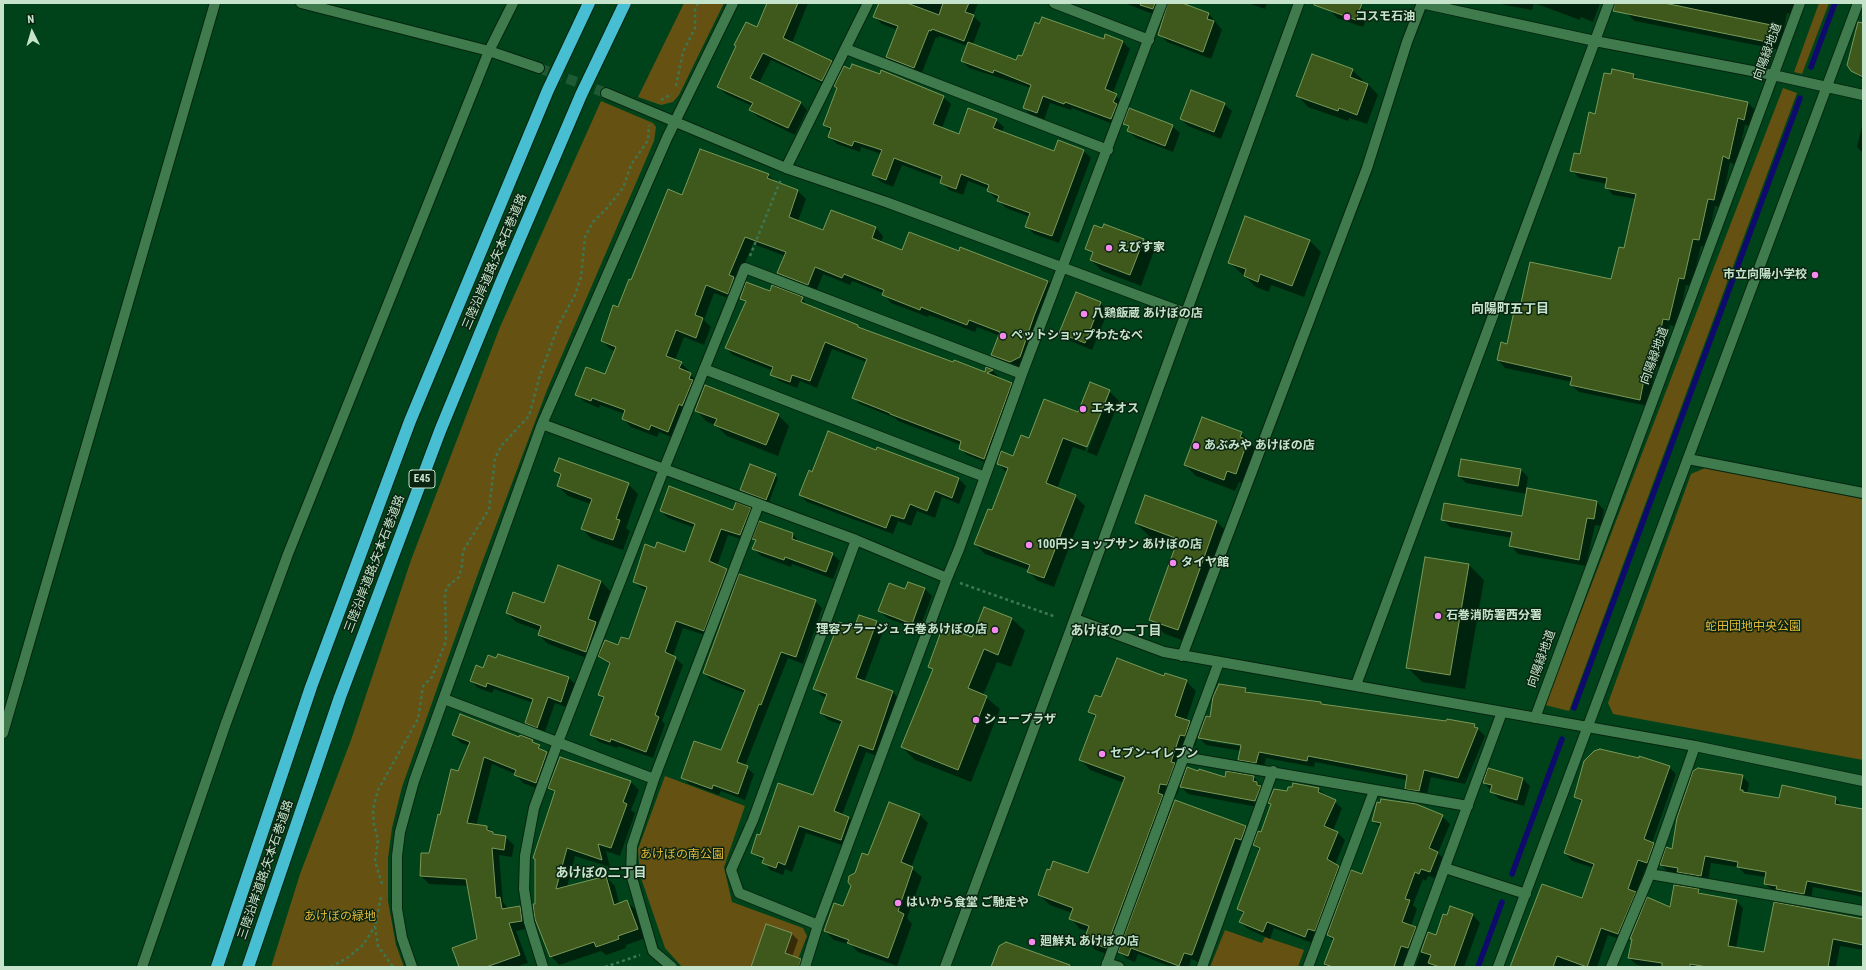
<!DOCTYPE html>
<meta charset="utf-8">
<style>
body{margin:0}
#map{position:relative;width:1866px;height:970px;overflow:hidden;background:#00431a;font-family:"Roboto Condensed",sans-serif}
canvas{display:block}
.frame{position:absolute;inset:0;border:4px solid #c6e4cb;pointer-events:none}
.north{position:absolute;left:12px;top:12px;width:40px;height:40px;-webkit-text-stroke:3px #0b2412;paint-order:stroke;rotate:355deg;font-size:11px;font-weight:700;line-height:16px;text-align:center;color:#c6e4cb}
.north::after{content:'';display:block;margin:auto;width:14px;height:18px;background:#c6e4cb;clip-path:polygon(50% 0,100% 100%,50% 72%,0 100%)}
</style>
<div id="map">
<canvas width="1866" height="970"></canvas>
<div class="frame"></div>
<div class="north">N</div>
</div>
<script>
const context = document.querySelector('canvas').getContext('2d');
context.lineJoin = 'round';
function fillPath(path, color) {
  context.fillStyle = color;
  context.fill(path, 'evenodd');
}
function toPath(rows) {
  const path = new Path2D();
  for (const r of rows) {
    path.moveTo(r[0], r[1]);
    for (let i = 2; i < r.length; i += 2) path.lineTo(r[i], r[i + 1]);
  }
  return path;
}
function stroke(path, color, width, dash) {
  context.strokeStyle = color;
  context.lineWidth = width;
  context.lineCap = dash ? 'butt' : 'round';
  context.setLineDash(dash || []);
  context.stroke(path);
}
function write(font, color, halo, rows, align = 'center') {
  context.font = font + ' "Roboto Condensed","Noto Sans JP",sans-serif';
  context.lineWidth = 3;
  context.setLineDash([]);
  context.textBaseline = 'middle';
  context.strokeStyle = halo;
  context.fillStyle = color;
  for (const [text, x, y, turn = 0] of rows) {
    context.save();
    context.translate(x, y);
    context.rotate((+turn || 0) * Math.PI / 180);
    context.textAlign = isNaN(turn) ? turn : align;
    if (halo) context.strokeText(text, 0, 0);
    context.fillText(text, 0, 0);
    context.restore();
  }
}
fillPath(toPath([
 [684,3,724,3,679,95,673,102,661,105,638,97],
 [1819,3,1829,3,1802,74,1794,72],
 [1783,88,1797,93,1569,711,1545,705],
 [601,101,653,123,656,127,654,141,547,390,480,568,402,787,392,828,388,858,388,901,396,945,404,967,271,967,300,874,351,740,411,560,500,327],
 [1705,468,1863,499,1863,760,1613,714,1608,703,1691,474],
 [665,776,745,806,724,867,732,902,803,928,807,936,795,967,682,967,665,948,640,875,638,849],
 [1225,930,1262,943,1265,937,1304,950,1298,967,1210,967]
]), '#655112');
fillPath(toPath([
 [768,3,808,3,792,43,832,61,839,69,830,87,771,60,759,83,800,102,807,110,795,135,758,117,750,110,752,106,726,94,718,87,757,29],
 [880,3,978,3,973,16,981,23,973,44,1017,61,1023,58,1104,40,1106,35,1123,42,1130,49,1113,93,1123,102,1118,126,1072,108,1071,110,1050,103,1044,120,1031,115,1024,108,1031,88,969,68,962,61,967,46,939,36,938,38,936,37,921,75,894,64,887,57,897,30,882,24,875,17],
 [1124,3,1179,3,1209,14,1222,30,1211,59,1167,42,1159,34,1169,6,1166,6,1161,17],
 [1248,3,1267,3,1265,9],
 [1332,3,1351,3,1360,7,1368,14,1363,27,1337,18,1330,10],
 [1495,3,1534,3,1532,10],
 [1534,3,1600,3,1593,22,1581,17,1580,20],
 [1629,3,1796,3,1792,14,1787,13,1780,50,1635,21,1627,14],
 [1863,41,1863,80,1851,70],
 [1352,70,1363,80,1362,82,1368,84,1378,95,1367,124,1349,118,1348,121,1308,107,1298,96],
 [1634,75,1639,81,1748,103,1755,110,1752,126,1745,125,1736,166,1730,162,1721,207,1715,206,1706,247,1701,246,1691,286,1686,285,1677,327,1670,325,1662,367,1656,366,1648,406,1579,392,1571,385,1572,382,1505,368,1498,360,1508,345,1522,305,1612,280,1625,249,1636,199,1613,195,1606,187,1607,184,1579,178,1572,170,1581,155,1596,115],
 [835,86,943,97,951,104,942,128,959,135,996,120,1004,127,1002,132,1055,152,1059,141,1084,151,1091,158,1059,243,1034,234,1026,226,1030,217,1006,208,988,191,989,189,968,181,963,195,949,190,941,182,942,180,902,165,893,187,881,182,873,175,881,154,861,147,860,152,837,144,829,137,831,132,824,125,838,89],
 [1224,104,1232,111,1221,139,1188,126,1181,119],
 [1863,122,1863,153,1857,147],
 [1125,124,1172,126,1180,133,1173,152,1136,138,1128,131,1129,128],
 [768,175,776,182,798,191,806,199,798,221,824,231,876,228,883,236,881,243,903,251,959,252,961,249,1048,281,1056,289,1018,370,1000,363,992,355,1000,336,977,327,975,332,929,315,928,317,891,303,883,293,852,281,850,285,823,274,816,292,786,281,778,273,785,256,753,244,737,282,736,301,714,293,704,320,711,327,704,345,684,337,675,360,681,363,689,371,688,373,699,382,676,439,659,432,657,437,631,427,623,419,625,414,600,405,599,408,585,402,577,395,606,375,615,351,610,349,602,341,632,282,683,196],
 [1143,240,1154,251,1141,286,1102,271,1091,260,1093,255,1087,248],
 [1309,240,1321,252,1304,297,1271,285,1269,292,1256,287,1229,262],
 [770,293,802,298,809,307,913,349,985,373,987,369,993,371,999,377,998,378,1011,384,1018,391,992,465,967,455,960,448,961,445,898,421,895,418,860,404,853,397,866,362,832,349,817,388,800,381,797,388,779,381,772,374,773,371,733,355,726,348,746,303,741,298],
 [1100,303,1108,311,1092,350,1068,340,1061,333],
 [1109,391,1119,401,1097,456,1087,452,1109,395,1107,395,1085,451,1073,447,1057,489,1075,496,1085,506,1054,587,1038,581,1028,572,1029,570,985,554,975,544,992,511,1007,473,998,464,1014,457,1030,440,1078,414],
 [696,410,778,415,789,426,778,456,727,436,715,425,707,422],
 [1241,433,1259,452,1247,485,1239,482,1235,491,1196,476,1185,465],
 [877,451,959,479,966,486,959,504,942,497,935,518,917,511,911,526,898,521,893,534,807,502,800,495,813,473],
 [1462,460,1521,470,1528,477,1526,489,1597,502,1604,510,1601,526,1595,525,1586,566,1518,554,1511,546,1512,538,1450,527,1442,519,1523,517,1527,494,1466,483,1459,476],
 [555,471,628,484,638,494,626,528,630,531,623,550,592,539,582,529,591,504,568,496,558,486,561,477],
 [775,475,778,478,769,502,745,493,741,490],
 [1145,496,1217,522,1232,537,1193,644,1165,634,1150,619,1176,547,1151,538,1136,523],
 [750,509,757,516,747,541,728,535,717,566,726,570,734,577,711,637,683,628,673,656,683,665,662,721,665,724,653,758,618,746,617,748,599,742,592,735,604,700,599,695,610,665,599,656,629,641,647,591,641,588,634,581,656,549,686,553,695,528,668,518,661,511,733,511],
 [760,523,793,534,800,543,832,554,840,561,833,579,792,564,791,567,761,556,754,549,756,542,754,539],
 [1469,565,1484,580,1465,689,1422,682,1407,667],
 [601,581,610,591,598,625,604,632,595,661,548,644,539,635,541,631,516,622,507,613,545,604],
 [909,583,925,589,932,596,919,630,887,618,880,611,906,590],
 [815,601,822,608,803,664,788,658,745,766,754,774,745,800,721,791,719,795,689,784,682,777,722,752,744,693,711,680,704,673],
 [860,616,877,622,884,629,864,682,893,692,900,700,880,757,866,752,842,815,849,818,856,825,848,847,806,833,792,872,785,869,783,875,770,870,764,861,752,853,761,836,814,796,842,725,828,720,821,713,826,698,822,696,815,689,855,629],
 [1012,619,1025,631,1011,667,997,662,983,695,1000,709,971,782,915,760,902,747,933,670,929,666,973,639],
 [499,655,569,678,576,685,568,708,555,703,544,734,533,729,526,722,533,703,494,689,492,693,478,688,471,681,497,659],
 [1164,678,1186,681,1196,691,1186,721,1201,733,1211,718,1245,689,1249,693,1321,703,1323,705,1474,725,1485,736,1465,784,1431,777,1426,798,1413,795,1406,788,1407,780,1315,762,1314,767,1266,758,1263,770,1246,767,1239,760,1241,751,1206,745,1198,737,1195,746,1190,745,1182,771,1185,775,1225,778,1254,777,1264,790,1263,808,1188,794,1180,786,1177,795,1171,793,1168,802,1173,807,1245,827,1253,834,1199,962,1191,959,1189,967,1171,967,1138,954,1135,962,1127,959,1119,951,1116,957,1095,950,1085,939,1088,931,1080,929,1070,918,1072,913,1050,905,1039,895,1089,874,1124,783,1090,770,1080,759,1096,718,1089,712,1102,698],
 [1207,739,1246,745,1246,747,1207,741],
 [453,735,532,741,555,761,544,791,523,783,515,774,492,764,476,826,487,827,496,835,505,837,514,845,512,857,499,855,503,902,508,909,520,907,528,915,530,928,516,931,528,963,516,967,460,967,478,940,469,886,429,884,421,876,441,816,469,746,461,743],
 [560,758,631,782,639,790,631,810,635,813,620,856,606,851,610,867,575,856,567,887,606,877,615,886,619,904,627,902,636,910,646,938,626,945,626,948,606,955,601,951,559,965,551,956,536,905,555,793,549,788],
 [1669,767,1676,774,1652,843,1661,851,1654,870,1646,867,1636,894,1642,900,1625,941,1608,935,1597,967,1511,967,1582,900,1594,868,1572,861,1565,853,1582,804,1576,797],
 [1742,776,1749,783,1747,794,1780,800,1835,798,1842,806,1863,810,1863,897,1813,887,1811,900,1772,890,1765,884,1766,877,1745,874,1738,867,1711,863,1708,882,1685,879,1680,874,1668,872,1661,865,1672,850],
 [1523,779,1530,786,1524,806,1499,799,1484,783],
 [1318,789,1342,808,1333,831,1338,833,1345,840,1335,865,1346,874,1312,943,1274,928,1270,939,1248,929,1240,922,1244,915,1238,909,1260,851,1254,845,1261,833,1272,805,1269,803,1288,792],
 [919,814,928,823,911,868,922,877,907,918,912,924,897,966,858,952,851,945,834,940,825,931,843,907,856,874,869,856],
 [1442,816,1450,824,1438,853,1445,860,1438,879,1428,876,1426,881,1423,879,1413,905,1417,909,1411,926,1423,936,1411,967,1324,967,1334,941,1328,935,1362,875,1380,827,1373,821],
 [1698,890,1703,895,1736,901,1743,908,1736,949,1764,954,1863,920,1863,950,1840,946,1836,967,1650,967,1637,965,1629,958,1632,940,1631,938],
 [1451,907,1473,915,1480,923,1464,967,1415,967,1428,933,1436,936],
 [792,934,798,940,792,957,797,959,803,965,803,967,751,967]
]), '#0007');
stroke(toPath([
 [1811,67,1835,3],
 [1574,708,1800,98],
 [1512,874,1562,739],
 [1478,967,1502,902]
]), '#0f0b6e', 5.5);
const building = toPath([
 [767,3,798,3,783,38,832,61,822,81,763,53,750,78,801,102,788,128,749,110,753,103,717,87,736,46,734,45,746,22,757,27,767,3],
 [879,3,907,3,939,15,943,3,969,3,965,12,974,15,964,41,932,29,931,31,929,30,914,68,886,57,898,26,873,17,879,3],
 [1141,3,1155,3,1153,9,1140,5,1141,3],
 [1168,3,1182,3,1209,13,1207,19,1214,21,1203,52,1158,35,1168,3],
 [1314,3,1362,3,1356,20,1314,5,1314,3],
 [1615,3,1664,3,1776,26,1772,43,1613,11,1615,3],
 [1042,17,1104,39,1105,34,1123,41,1105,89,1117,94,1113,102,1117,104,1111,119,1065,102,1064,104,1043,96,1037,113,1023,108,1031,85,994,70,993,73,961,61,968,42,1016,60,1018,55,1022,56,1035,22,1039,24,1042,17],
 [1858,22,1863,23,1863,77,1851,71,1847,65,1858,22],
 [1312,54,1353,69,1350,77,1368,84,1357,115,1339,108,1338,111,1296,96,1312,54],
 [852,64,880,74,881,70,944,96,933,124,959,134,968,108,997,119,993,128,1054,151,1058,140,1084,150,1052,236,1025,227,1030,213,997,201,999,196,987,191,989,185,961,174,956,189,940,183,942,176,894,158,886,180,872,175,882,150,854,141,852,146,828,137,831,128,823,125,837,88,834,86,844,66,850,69,852,64],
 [1612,69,1634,74,1633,78,1748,102,1744,120,1738,118,1729,159,1723,156,1714,200,1708,199,1699,240,1693,239,1684,279,1679,278,1669,320,1663,319,1655,360,1648,359,1640,400,1570,385,1572,377,1497,360,1501,342,1507,344,1516,302,1521,303,1530,262,1611,279,1619,247,1624,248,1636,194,1605,188,1607,178,1570,171,1574,153,1580,154,1589,112,1595,114,1604,73,1611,74,1612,69],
 [1191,90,1225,103,1214,132,1180,119,1191,90],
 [1129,108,1173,125,1165,146,1127,131,1129,126,1123,124,1129,108],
 [700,149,769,174,767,178,798,190,789,217,823,230,831,210,876,227,872,238,902,250,909,232,959,251,960,247,1048,281,1034,316,1020,357,1010,362,991,355,1000,332,969,320,967,325,921,307,920,310,882,295,884,290,844,274,842,278,815,267,808,285,777,273,786,252,745,237,729,275,734,277,728,294,706,285,695,315,703,318,696,338,676,330,666,356,682,362,679,368,691,373,689,379,693,380,682,406,679,404,668,432,651,425,649,430,622,419,625,410,592,398,591,401,575,395,586,367,605,374,616,347,601,341,613,305,618,307,629,279,631,280,668,189,682,195,700,149],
 [1245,216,1310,240,1292,286,1260,274,1258,282,1244,276,1246,269,1228,263,1245,216],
 [1104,224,1144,239,1130,275,1090,260,1093,252,1085,249,1094,225,1102,228,1104,224],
 [746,282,770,291,772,285,803,297,801,302,858,325,858,327,953,362,954,360,985,372,986,367,993,370,987,373,1012,383,984,459,959,449,961,441,890,414,890,413,852,398,867,359,825,342,810,381,792,375,790,382,770,375,773,367,725,348,746,301,740,299,746,282],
 [1076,292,1101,302,1085,343,1059,333,1076,292],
 [1090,382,1110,390,1087,447,1063,438,1046,483,1076,495,1044,578,1027,572,1030,565,974,544,988,509,992,510,1008,468,997,464,1001,451,1013,456,1021,435,1029,438,1044,399,1078,412,1090,382],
 [705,385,779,414,766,445,714,425,717,419,695,411,705,385],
 [1202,417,1242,432,1240,437,1248,440,1236,474,1227,471,1224,480,1184,465,1202,417],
 [828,431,876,450,877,447,959,478,952,498,935,491,927,511,910,504,904,519,891,515,886,528,799,495,809,470,812,472,828,431],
 [559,458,629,483,616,519,620,520,613,540,581,529,592,499,557,486,561,474,554,471,559,458],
 [1461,459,1521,469,1518,486,1458,476,1461,459],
 [750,464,776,474,766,500,740,490,750,464],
 [669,486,733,510,736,502,751,508,740,535,721,529,709,561,727,569,704,631,676,621,665,652,676,657,655,715,659,717,646,752,611,739,610,742,590,735,604,697,598,695,610,663,598,656,605,640,618,645,621,637,629,639,647,587,633,582,645,544,655,548,657,542,685,552,695,524,660,511,669,486],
 [1527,488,1597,501,1594,519,1587,518,1579,560,1509,546,1512,532,1441,520,1444,503,1522,516,1527,488],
 [1145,495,1217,521,1178,630,1149,620,1178,539,1135,523,1145,495],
 [759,521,793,533,792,539,833,553,826,572,785,557,784,560,752,549,756,540,752,539,759,521],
 [1425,557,1469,564,1450,675,1406,668,1425,557],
 [558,565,601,581,588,619,596,622,586,652,538,635,541,626,506,613,513,592,544,603,558,565],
 [739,574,816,600,796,657,781,652,761,705,759,704,737,762,748,766,738,794,713,785,712,789,681,778,694,741,721,750,745,690,703,673,739,574],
 [908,582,925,588,912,624,878,611,889,583,905,589,908,582],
 [984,607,1012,618,998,655,984,649,968,688,987,696,958,770,901,747,933,669,928,667,943,626,972,637,984,607],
 [859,615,877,621,856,678,893,691,873,750,859,745,834,811,849,817,841,840,799,826,785,865,778,862,776,868,762,863,764,858,751,853,757,834,760,835,778,783,813,795,842,721,820,713,827,694,813,689,839,622,854,628,859,615],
 [498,654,569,677,561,702,548,697,537,728,525,723,533,699,487,683,486,687,470,681,476,665,483,668,488,655,496,658,498,654],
 [1117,658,1164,676,1165,673,1187,680,1175,716,1190,721,1185,736,1180,735,1171,762,1175,763,1167,785,1160,784,1158,793,1163,795,1106,948,1084,940,1089,926,1069,919,1073,908,1038,895,1047,869,1050,870,1053,861,1088,873,1125,777,1079,760,1096,715,1088,712,1095,695,1101,697,1117,658],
 [1219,684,1246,688,1245,692,1321,702,1321,704,1446,721,1447,719,1475,724,1474,727,1478,728,1458,778,1424,770,1419,791,1405,789,1407,775,1308,756,1307,761,1259,752,1256,763,1238,760,1241,745,1198,738,1206,716,1210,717,1213,697,1219,684],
 [460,714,519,737,520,735,533,740,532,742,540,745,538,748,547,752,536,783,514,775,516,770,484,757,467,823,487,826,487,830,493,832,493,834,506,836,504,850,492,848,496,898,500,897,502,909,520,906,522,921,509,923,520,955,486,967,459,967,452,948,477,939,466,879,420,876,421,853,429,853,438,814,440,815,451,769,458,771,470,742,452,735,460,714],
 [1600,749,1639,758,1639,756,1670,766,1644,839,1654,843,1647,863,1638,860,1628,889,1636,892,1618,934,1601,928,1587,967,1557,956,1553,967,1510,967,1542,884,1582,898,1594,864,1564,853,1582,800,1574,797,1584,761,1594,751,1600,749],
 [560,757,631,781,623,802,627,804,611,848,598,844,602,860,567,848,556,889,606,876,614,905,627,900,638,929,618,936,619,939,596,947,594,942,550,957,535,919,533,904,535,904,535,859,533,858,555,791,548,788,560,757],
 [1187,767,1198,771,1199,769,1225,777,1226,771,1254,776,1253,781,1257,782,1257,785,1261,786,1255,801,1180,787,1187,767],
 [1488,768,1523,778,1517,800,1490,792,1492,785,1483,783,1488,768],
 [1698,768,1743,775,1740,790,1743,790,1743,792,1779,798,1782,785,1836,797,1835,804,1863,809,1863,892,1807,881,1804,894,1776,889,1777,886,1764,884,1766,872,1737,867,1738,862,1705,856,1701,876,1677,872,1678,868,1660,865,1666,847,1672,849,1677,818,1693,771,1698,768],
 [1293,783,1319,788,1318,792,1336,800,1324,826,1338,832,1327,859,1339,866,1315,931,1308,929,1305,937,1267,922,1263,932,1239,922,1244,912,1237,909,1260,848,1253,845,1258,831,1261,832,1271,804,1268,803,1274,789,1287,791,1288,787,1292,787,1293,783],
 [1381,799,1416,804,1443,815,1429,848,1438,852,1430,872,1421,869,1419,874,1415,872,1405,899,1410,900,1402,922,1416,927,1408,948,1401,946,1394,967,1333,967,1324,964,1334,938,1327,935,1351,870,1362,874,1381,823,1372,821,1377,802,1380,803,1381,799],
 [1175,800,1246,826,1241,840,1235,838,1192,955,1184,953,1179,966,1131,948,1128,956,1118,952,1175,800],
 [889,802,920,814,901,862,913,867,898,911,904,914,888,958,847,943,849,940,824,931,834,903,843,906,851,886,848,882,849,876,855,873,862,853,868,855,889,802],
 [1674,885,1699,889,1698,893,1737,900,1728,946,1764,952,1774,902,1863,919,1863,945,1833,939,1828,967,1707,967,1690,964,1690,967,1662,967,1662,963,1628,958,1632,939,1630,939,1647,897,1670,907,1674,885],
 [1450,906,1473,914,1454,967,1440,967,1428,963,1431,955,1421,952,1428,932,1436,935,1443,914,1447,915,1450,906],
 [766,924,792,933,785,953,801,959,799,967,751,967,766,924],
 [1006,942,1070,965,1069,967,991,967,999,946,1006,942]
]);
fillPath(building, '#3e591b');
stroke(building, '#79985a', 1);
stroke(toPath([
 [539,68,606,93]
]), '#1e5b35', 10, [10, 5]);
const minor = toPath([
 [301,3,489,51,539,68],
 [1054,3,1149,40],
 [1421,3,1595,41,1773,75,1863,95],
 [846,49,1108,150],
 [606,93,786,168,886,202,1185,313],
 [786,168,868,3],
 [704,369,985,477],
 [542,424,856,540,947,578],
 [1688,459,1863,493],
 [1075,619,1164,652,1695,746,1863,781],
 [1182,656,1367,168,1407,42,1422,3],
 [1356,685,1609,3],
 [444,699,654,779],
 [1535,718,1800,3],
 [3,733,215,3],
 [1183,757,1468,806],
 [1445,868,1526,894],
 [1650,874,1863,911],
 [818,925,739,893,731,870,753,820,856,540],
 [1107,963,1119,967],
 [142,967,226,723,288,554,489,51,513,3],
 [412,967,402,938,397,909,397,856,400,832,414,781,542,424,667,138,733,3],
 [543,967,529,922,524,889,525,856,534,808,558,742,664,469,745,268,1022,374],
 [672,967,653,951,631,874,632,846,654,779,759,504],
 [805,967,818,925,947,578,959,549,1022,374,1162,3],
 [945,967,1069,634,1299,3],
 [1106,967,1219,662],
 [1202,967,1273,771],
 [1308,967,1374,791],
 [1408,967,1502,712],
 [1498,967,1858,3],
 [1611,967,1650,874,1695,746]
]);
const highway = toPath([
 [217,967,311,687,410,421,548,90,589,3],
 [248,967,340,697,440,431,502,280,581,95,625,3]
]);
stroke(minor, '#06250f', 12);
stroke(highway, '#06250f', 14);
stroke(toPath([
 [676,86,683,52,695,28,695,10,698,3],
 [661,100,672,94],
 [750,256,781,179],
 [960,583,1056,617],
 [382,884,375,861,378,840,374,825,373,809,378,790,418,719,423,686,432,677,446,641,445,593,448,586,459,577,462,565,463,551,489,509,495,459,501,446,529,416,540,375,559,324,575,295,581,277,585,237,593,222,607,208,623,188,631,165,648,140,649,125],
 [381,897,375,926,378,946,393,967],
 [331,967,347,958,363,945,375,926],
 [605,967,640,955]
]), '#3e7652', 2.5, [3, 3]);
stroke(minor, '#407b4e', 10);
stroke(highway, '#47bed1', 12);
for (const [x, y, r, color] of [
 [1347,17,4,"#f689ee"],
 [1109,248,4,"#f689ee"],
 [1815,275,4,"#f689ee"],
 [1084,314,4,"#f689ee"],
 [1003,336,4,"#f689ee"],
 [1083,409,4,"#f689ee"],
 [1196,446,4,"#f689ee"],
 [1029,545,4,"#f689ee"],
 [1173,563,4,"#f689ee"],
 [1438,616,4,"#f689ee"],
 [995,630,4,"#f689ee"],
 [976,720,4,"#f689ee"],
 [1102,754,4,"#f689ee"],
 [898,903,4,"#f689ee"],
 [1032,942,4,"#f689ee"]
]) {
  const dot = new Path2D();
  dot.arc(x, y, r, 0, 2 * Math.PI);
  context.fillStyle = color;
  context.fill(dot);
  stroke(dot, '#0b2412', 1.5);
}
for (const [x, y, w] of [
 [422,479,26]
]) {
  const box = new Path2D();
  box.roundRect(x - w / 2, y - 9, w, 18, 3);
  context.fillStyle = '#0b2412';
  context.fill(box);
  stroke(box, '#c6e4cb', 1);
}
write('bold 11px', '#c6e4cb', null, [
 ["E45",422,479]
]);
write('bold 12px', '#c6e4cb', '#0b2412', [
 ["コスモ石油",1355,17],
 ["えびす家",1117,248],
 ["市立向陽小学校",1807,275,"right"],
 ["八鶏飯蔵 あけぼの店",1092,314],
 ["ペットショップわたなべ",1011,336],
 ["エネオス",1091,409],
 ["あぶみや あけぼの店",1204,446],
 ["100円ショップサン あけぼの店",1037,545],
 ["タイヤ館",1181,563],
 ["石巻消防署西分署",1446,616],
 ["理容プラージュ 石巻あけぼの店",987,630,"right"],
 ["シュープラザ",984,720],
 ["セブン-イレブン",1110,754],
 ["はいから食堂 ご馳走や",906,903],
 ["廻鮮丸 あけぼの店",1040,942]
], 'left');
write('12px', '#c6e4cb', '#0b2412', [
 ["向陽緑地道",1768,52,-70],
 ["三陸沿岸道路;矢本石巻道路",495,262,-67],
 ["向陽緑地道",1655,356,-70],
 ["三陸沿岸道路;矢本石巻道路",375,564,-69],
 ["向陽緑地道",1542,659,-70],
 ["三陸沿岸道路;矢本石巻道路",266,870,-71]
]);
write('12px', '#e4b935', '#0b2412', [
 ["蛇田団地中央公園",1753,627],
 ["あけぼの南公園",682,855],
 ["あけぼの緑地",340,917]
]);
write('bold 13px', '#c6e4cb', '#0b2412', [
 ["向陽町五丁目",1510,310],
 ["あけぼの一丁目",1116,632],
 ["あけぼの二丁目",601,874]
]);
</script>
